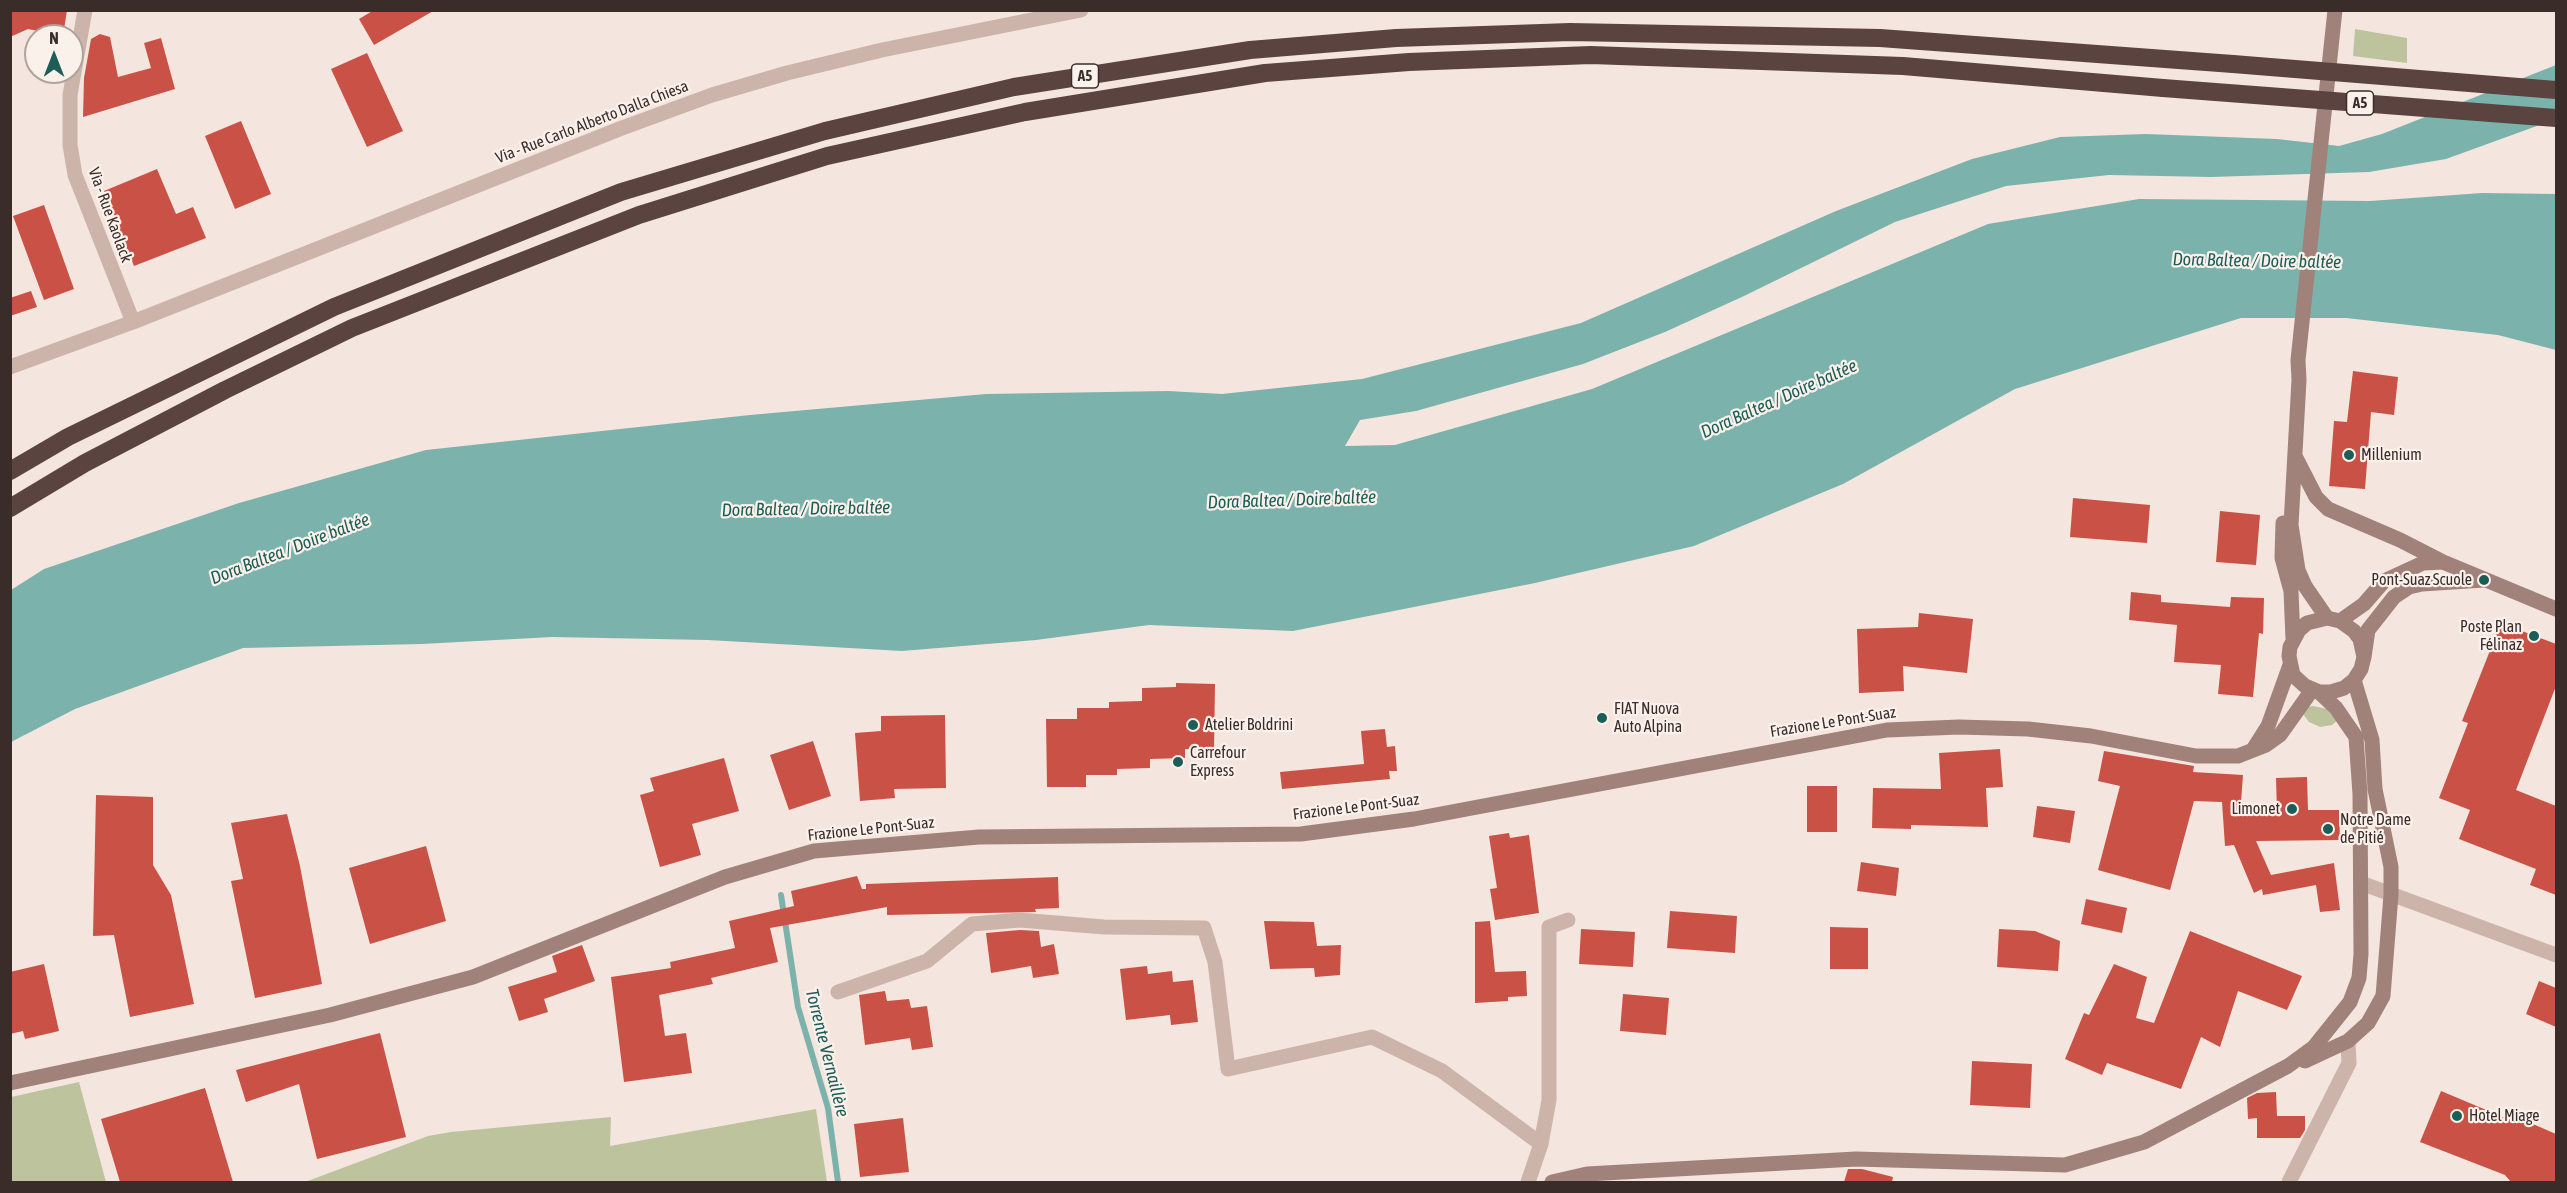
<!DOCTYPE html>
<meta charset="utf-8">
<style>
body{margin:0}
#map{position:relative;width:2567px;height:1193px;overflow:hidden;background:#f4e6de;font-family:"Asap Condensed",sans-serif}
canvas{display:block}
.frame{position:absolute;inset:0;border:12px solid #3a2c29;pointer-events:none}
.north{position:absolute;left:24px;top:24px;width:60px;height:60px;box-sizing:border-box;background:#fbf1eb;border:2px solid #aea29d;border-radius:50%;rotate:0deg;font-size:16px;font-weight:700;line-height:24px;text-align:center;color:#3a2c29}
.north::after{content:'';display:block;margin:auto;width:21px;height:27px;background:#1d5d57;clip-path:polygon(50% 0,100% 100%,50% 72%,0 100%)}
</style>
<div id="map">
<canvas width="2567" height="1193"></canvas>
<div class="frame"></div>
<div class="north">N</div>
</div>
<script>
const context = document.querySelector('canvas').getContext('2d');
context.lineJoin = 'round';
function fillPath(path, color) {
  context.fillStyle = color;
  context.fill(path, 'evenodd');
}
function toPath(rows) {
  const path = new Path2D();
  for (const r of rows) {
    path.moveTo(r[0], r[1]);
    for (let i = 2; i < r.length; i += 2) path.lineTo(r[i], r[i + 1]);
  }
  return path;
}
function stroke(path, color, width, dash) {
  context.strokeStyle = color;
  context.lineWidth = width;
  context.lineCap = dash ? 'butt' : 'round';
  context.setLineDash(dash || []);
  context.stroke(path);
}
function write(font, color, halo, rows, align = 'center') {
  context.font = font + ' "Asap Condensed",sans-serif';
  context.lineWidth = 4.5;
  context.setLineDash([]);
  context.textBaseline = 'middle';
  context.strokeStyle = halo;
  context.fillStyle = color;
  for (const [text, x, y, turn = 0] of rows) {
    context.save();
    context.translate(x, y);
    context.rotate((+turn || 0) * Math.PI / 180);
    context.textAlign = isNaN(turn) ? turn : align;
    if (halo) context.strokeText(text, 0, 0);
    context.fillText(text, 0, 0);
    context.restore();
  }
}
fillPath(toPath([
 [2355,29,2407,38,2407,63,2353,56],
 [2313,706,2327,709,2338,720,2332,725,2320,727,2309,722,2303,714,2307,707],
 [79,1082,106,1182,11,1182,11,1097],
 [816,1109,827,1182,305,1182,428,1136,451,1132,611,1117,610,1146]
]), '#bdc49d');
fillPath(toPath([
 [2556,65,2556,119,2446,159,2369,172,2211,177,2109,175,2006,186,1895,222,1744,296,1665,332,1583,364,1416,411,1360,420,1345,446,1395,445,1592,389,1988,224,2139,199,2370,201,2482,193,2556,194,2556,350,2498,335,2346,318,2241,318,2015,389,1843,484,1694,546,1535,583,1293,631,1149,625,1036,640,902,651,708,640,552,637,422,644,243,648,75,709,11,742,11,590,44,569,239,503,426,450,750,415,986,394,1168,391,1222,394,1362,379,1581,323,1836,211,1972,159,2060,137,2146,134,2277,139,2339,146,2382,134]
]), '#7cb2ac');
stroke(toPath([
 [781,895,798,1007,828,1108,838,1182]
]), '#7cb2ac', 6);
fillPath(toPath([
 [10,10,67,10,63,36,28,29,10,37],
 [374,10,435,10,374,45,359,19],
 [100,34,110,37,118,77,151,68,144,43,161,38,175,89,83,117,84,78,91,39],
 [367,53,403,131,367,147,331,69],
 [241,121,271,194,235,209,205,136],
 [157,169,176,214,193,207,206,238,134,266,104,191],
 [44,205,74,289,44,300,13,216],
 [31,291,37,307,10,316,10,298],
 [2353,371,2398,377,2394,415,2371,412,2365,489,2329,486,2334,421,2347,422],
 [2073,498,2150,505,2147,543,2070,537],
 [2220,511,2260,515,2256,565,2216,562],
 [2131,592,2161,595,2161,602,2230,607,2231,597,2264,598,2263,634,2259,633,2253,697,2218,694,2221,665,2174,662,2177,625,2129,620],
 [1919,613,1973,619,1967,673,1903,666,1904,691,1859,693,1857,629,1918,627],
 [2501,623,2556,644,2556,686,2516,790,2556,806,2556,895,2530,885,2536,869,2459,839,2470,810,2439,798,2468,723,2462,721],
 [1176,683,1215,684,1214,750,1185,749,1185,758,1150,759,1150,768,1117,769,1117,775,1086,775,1086,787,1047,787,1046,719,1077,719,1077,708,1109,708,1109,702,1142,701,1142,688,1176,687],
 [945,715,946,788,894,789,895,798,860,801,855,733,881,731,881,716],
 [1385,729,1387,747,1395,746,1397,771,1389,771,1390,779,1282,789,1280,772,1364,764,1361,731],
 [813,741,831,796,789,810,770,755],
 [2000,749,2003,787,1986,788,1988,827,1911,825,1911,829,1872,828,1873,788,1941,789,1939,753],
 [2104,751,2194,766,2193,772,2243,775,2240,816,2277,813,2276,778,2307,777,2308,810,2339,810,2340,840,2256,841,2271,875,2334,863,2340,910,2320,912,2316,885,2263,895,2262,889,2254,893,2234,845,2225,846,2222,802,2194,801,2170,890,2098,870,2120,786,2098,781],
 [724,758,739,811,692,824,701,855,660,867,640,795,654,791,650,778],
 [1807,786,1837,786,1837,832,1807,832],
 [96,795,153,797,153,865,171,895,194,1004,130,1017,114,935,93,936],
 [2037,806,2075,811,2070,843,2033,837],
 [287,814,300,866,322,984,255,998,231,881,243,879,231,823],
 [1509,833,1510,838,1529,835,1539,913,1495,920,1490,889,1497,888,1489,836],
 [426,846,446,921,370,944,349,868],
 [1861,862,1899,868,1896,896,1857,891],
 [857,876,862,889,866,889,866,884,1058,877,1059,908,1035,909,1036,912,887,915,887,907,770,928,778,962,711,978,713,984,659,995,665,1036,686,1033,692,1073,624,1082,611,977,671,968,670,962,735,948,729,921,794,906,791,891],
 [2086,899,2127,908,2122,933,2081,924],
 [1670,911,1737,916,1735,953,1667,948],
 [1264,921,1314,922,1317,946,1341,945,1340,975,1315,977,1314,968,1270,969],
 [1490,921,1495,972,1526,971,1527,996,1508,997,1508,1001,1475,1003,1475,922],
 [1830,927,1868,928,1868,969,1830,969],
 [1581,929,1635,932,1633,967,1579,964],
 [1999,929,2035,931,2060,941,2058,971,1997,967],
 [1020,930,1039,931,1041,947,1054,944,1059,974,1033,978,1031,966,991,973,986,933],
 [2190,931,2302,976,2287,1010,2238,991,2220,1047,2201,1037,2181,1089,2107,1063,2102,1075,2065,1059,2084,1013,2089,1015,2114,964,2147,977,2136,1018,2154,1023],
 [582,945,595,981,544,999,548,1012,519,1021,508,987,557,972,552,956],
 [44,964,59,1031,25,1039,23,1031,10,1034,10,972],
 [1147,966,1148,974,1172,971,1173,982,1193,980,1198,1022,1171,1025,1170,1015,1126,1020,1120,969],
 [2539,981,2556,988,2556,1027,2526,1014],
 [885,991,887,1001,909,999,911,1008,927,1006,933,1047,912,1050,910,1038,865,1045,859,995],
 [1623,994,1669,998,1666,1035,1620,1031],
 [380,1033,406,1137,317,1159,299,1084,246,1102,236,1070],
 [1972,1061,2032,1064,2030,1108,1970,1105],
 [205,1088,233,1182,120,1182,101,1119],
 [2441,1091,2503,1117,2505,1112,2556,1134,2556,1182,2511,1182,2505,1175,2420,1142],
 [2276,1092,2277,1116,2305,1116,2305,1130,2300,1138,2257,1138,2257,1118,2248,1119,2247,1098,2257,1093],
 [903,1118,909,1172,860,1177,854,1124],
 [1848,1169,1862,1169,1893,1177,1892,1182,1844,1182]
]), '#ca5146');
stroke(toPath([
 [85,10,70,95,70,145,75,175,133,322],
 [10,367,133,322,622,128,712,95,787,73,882,50,1081,10],
 [2361,883,2556,955],
 [838,992,927,961,972,924,1020,920,1104,927,1204,928,1215,962,1228,1069,1372,1037,1442,1071,1541,1144],
 [1528,1182,1541,1144,1549,1100,1549,927,1568,920],
 [2289,1182,2349,1063,2348,1041]
]), '#cdb4aa', 15);
stroke(toPath([
 [2295,456,2316,497,2328,509,2400,540,2443,562,2556,609],
 [2283,523,2282,558,2291,591,2293,639],
 [2327,618,2305,586,2298,570,2291,525,2299,380,2298,360,2335,10],
 [2340,621,2364,604,2384,581,2423,563,2443,562],
 [2364,657,2360,639,2354,631,2340,621,2327,618,2307,623,2299,630,2290,647,2289,656,2293,675,2305,686,2319,692,2331,692,2344,688,2354,680,2361,669,2364,657,2368,630,2394,597,2409,587,2422,584,2484,580],
 [2254,748,2268,726,2290,665],
 [2305,1061,2348,1041,2368,1023,2383,996,2391,895,2391,867,2375,789,2372,740,2354,680],
 [10,1083,330,1015,473,977,725,877,814,851,979,837,1301,834,1414,819,1887,730,1959,727,2028,729,2091,736,2196,756,2238,756,2266,745,2280,735,2312,690],
 [1552,1182,1587,1174,1856,1159,2065,1165,2144,1142,2288,1066,2314,1047,2350,1002,2359,978,2361,954,2360,794,2356,737,2336,708,2319,692]
]), '#a0827b', 15);
stroke(toPath([
 [10,471,68,437,334,307,621,192,825,131,1014,87,1250,50,1396,38,1570,32,1880,38,2233,64],
 [10,508,85,463,225,390,352,328,639,215,827,156,1025,112,1265,73,1409,62,1591,55,1903,66,2163,88]
]), '#5b4440', 18);
stroke(toPath([
 [2233,64,2556,90],
 [2163,88,2556,118]
]), '#5b4440', 18);
for (const [x, y, r, color] of [
 [2349,455,6,"#1d5d57"],
 [2484,580,6,"#1d5d57"],
 [2534,636,6,"#1d5d57"],
 [1602,718,6,"#1d5d57"],
 [1193,725,6,"#1d5d57"],
 [1178,762,6,"#1d5d57"],
 [2292,809,6,"#1d5d57"],
 [2328,829,6,"#1d5d57"],
 [2457,1116,6,"#1d5d57"]
]) {
  const dot = new Path2D();
  dot.arc(x, y, r, 0, 2 * Math.PI);
  context.fillStyle = color;
  context.fill(dot);
  stroke(dot, '#fbf1eb', 2);
}
for (const [x, y, w] of [
 [1085,76,27],
 [2360,103,27]
]) {
  const box = new Path2D();
  box.roundRect(x - w / 2, y - 12, w, 24, 4.5);
  context.fillStyle = '#fbf1eb';
  context.fill(box);
  stroke(box, '#3a2c29', 1.5);
}
write('bold 15px', '#3a2c29', null, [
 ["A5",1085,76],
 ["A5",2360,103]
]);
write('16px', '#3a2c29', '#fbf1eb', [
 ["Via - Rue Carlo Alberto Dalla Chiesa",592,122,-21],
 ["Via - Rue Kaolack",110,215,70],
 ["Frazione Le Pont-Suaz",1833,722,-9],
 ["Frazione Le Pont-Suaz",1356,807,-7],
 ["Frazione Le Pont-Suaz",871,829,-6]
]);
write('16px', '#3a2c29', '#fbf1eb', [
 ["Millenium",2361,455],
 ["Pont-Suaz Scuole",2472,580,"right"],
 ["Poste Plan",2522,627,"right"],
 ["Félinaz",2522,645,"right"],
 ["FIAT Nuova",1614,709],
 ["Auto Alpina",1614,727],
 ["Atelier Boldrini",1205,725],
 ["Carrefour",1190,753],
 ["Express",1190,771],
 ["Limonet",2280,809,"right"],
 ["Notre Dame",2340,820],
 ["de Pitié",2340,838],
 ["Hotel Miage",2469,1116]
], 'left');
write('italic 18px', '#1d5d57', '#fbf1eb', [
 ["Dora Baltea / Doire baltée",2257,261,1],
 ["Dora Baltea / Doire baltée",1779,399,-24],
 ["Dora Baltea / Doire baltée",1292,500,-2],
 ["Dora Baltea / Doire baltée",806,509,-1],
 ["Dora Baltea / Doire baltée",290,549,-21],
 ["Torrente Vernaillère",827,1053,76]
]);
</script>
